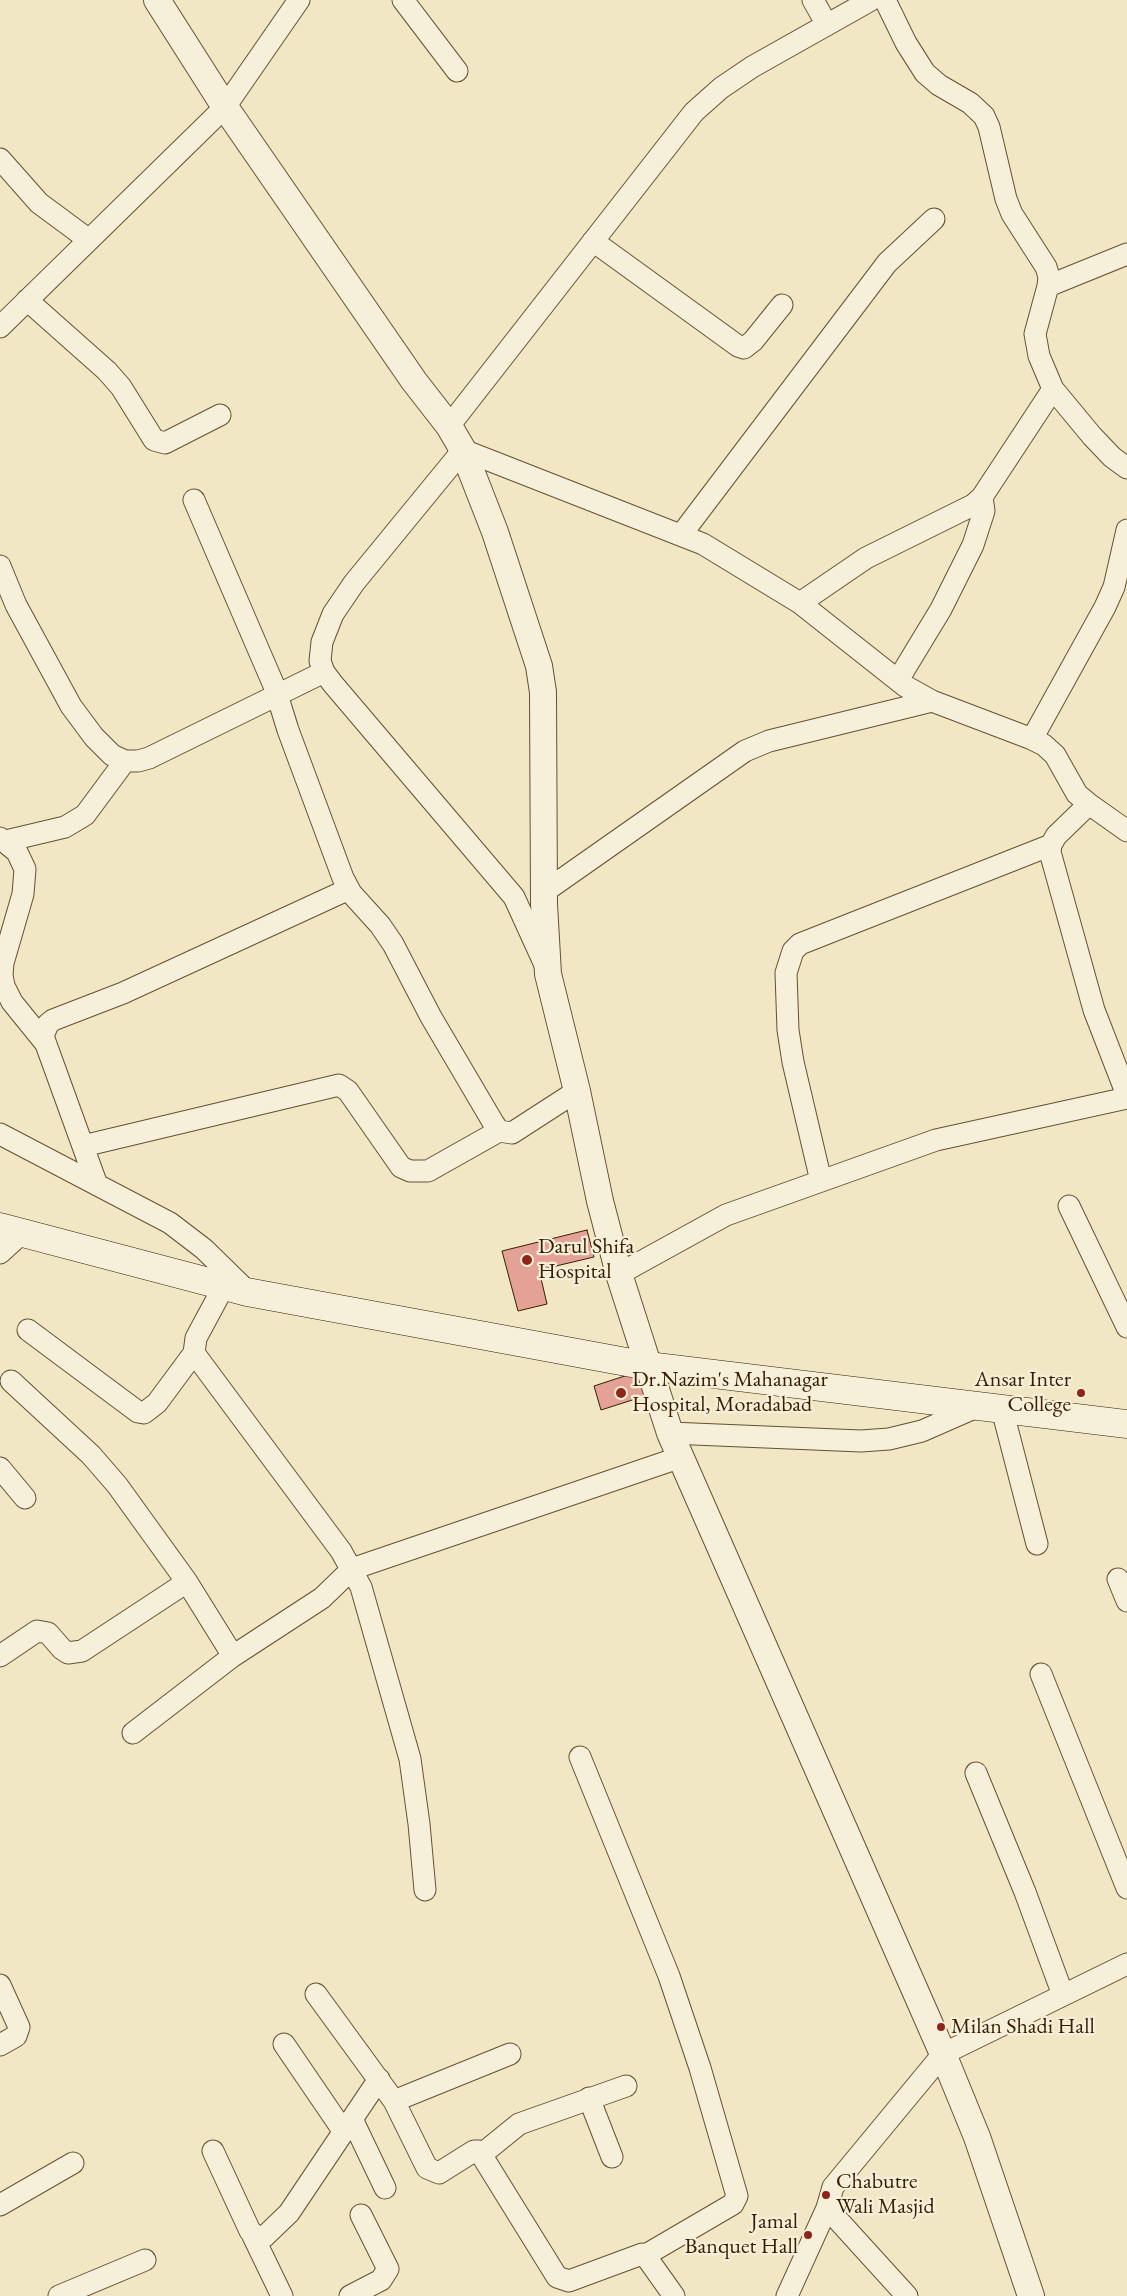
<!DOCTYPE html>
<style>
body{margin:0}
canvas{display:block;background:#f1e7c4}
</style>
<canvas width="1127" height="2296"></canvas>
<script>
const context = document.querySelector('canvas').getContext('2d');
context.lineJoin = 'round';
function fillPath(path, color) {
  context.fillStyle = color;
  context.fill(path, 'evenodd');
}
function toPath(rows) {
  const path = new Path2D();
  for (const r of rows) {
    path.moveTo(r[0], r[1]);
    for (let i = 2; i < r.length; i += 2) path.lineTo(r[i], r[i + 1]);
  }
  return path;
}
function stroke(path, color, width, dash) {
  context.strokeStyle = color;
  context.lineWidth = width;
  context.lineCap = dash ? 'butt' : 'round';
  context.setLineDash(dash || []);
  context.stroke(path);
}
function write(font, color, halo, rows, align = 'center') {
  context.font = font + ' "EB Garamond",serif';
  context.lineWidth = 4.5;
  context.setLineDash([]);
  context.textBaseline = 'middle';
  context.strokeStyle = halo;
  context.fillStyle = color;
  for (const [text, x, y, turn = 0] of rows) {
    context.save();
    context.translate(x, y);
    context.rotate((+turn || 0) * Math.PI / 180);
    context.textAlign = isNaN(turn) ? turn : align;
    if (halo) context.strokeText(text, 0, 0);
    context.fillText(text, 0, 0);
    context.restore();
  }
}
const building = toPath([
 [587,1230,594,1257,539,1270,547,1304,518,1311,502,1251,587,1230],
 [643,1370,651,1394,601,1410,594,1386,643,1370]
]);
fillPath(building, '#e4a296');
stroke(building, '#371e01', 1);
const minor = toPath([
 [403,0,457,71],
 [813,0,827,25],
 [885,0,906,43,925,73,939,85,970,103,984,116,989,127,1006,199,1012,214,1046,267,1049,277,1048,286,1035,334,1039,356,1053,389,1092,436,1112,457,1127,468],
 [0,159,39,203,89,240],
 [593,241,738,346,744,348,753,341,782,305],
 [1048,286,1127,254],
 [27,300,107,371,121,387,154,440,165,443,220,415],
 [0,327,225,107,299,0],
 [449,426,694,112,721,88,752,67,871,0],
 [194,500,275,688,288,730,343,878,351,893,380,925,393,944,431,1017,494,1124,499,1131,512,1133,577,1091],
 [681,535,887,263,934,219],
 [0,566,16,605,71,706,94,737,112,755,125,761,138,761,149,758,324,672],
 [800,603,866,558,973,505,982,497,1053,389],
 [898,680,941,609,973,545,984,511,982,497],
 [1032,739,1105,607,1114,587,1127,530],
 [1089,804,1056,836,1051,845,1050,852,1094,1010,1127,1095],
 [0,838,17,852,25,869,23,894,3,963,2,975,4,986,12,1002,46,1044],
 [6,841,65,827,85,815,125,761],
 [544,892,745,751,769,741,932,701],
 [545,965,514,897,333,684,324,672,320,661,322,642,333,614,354,583,463,450,703,544,800,603,905,686,932,701,1032,739,1044,745,1055,755,1077,794,1089,804,1127,831],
 [0,1134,170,1223,204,1249,247,1291],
 [83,1146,339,1085,348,1091,401,1167,410,1171,428,1171,499,1131],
 [821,1181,793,1062,788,1030,786,973,793,951,800,944,1051,845],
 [97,1185,43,1036,48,1024,53,1020,123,993,349,889],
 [1069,1206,1127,1327],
 [0,1253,22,1233],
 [619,1274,726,1215,936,1140,1127,1098],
 [224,1286,196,1338,194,1353,341,1551,361,1587,410,1759,419,1824,425,1890],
 [28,1330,138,1412,144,1413,157,1403,194,1353],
 [11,1381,91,1455,117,1485,187,1582,233,1656],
 [1002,1409,1037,1544],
 [670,1433,861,1441,889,1439,922,1431,979,1406],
 [0,1468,25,1498],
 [1118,1579,1127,1601],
 [0,1656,37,1631,48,1633,62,1649,68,1653,82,1651,187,1582],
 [1041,1674,1127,1888],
 [133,1733,233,1656,322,1598,352,1569,681,1457],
 [580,1757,669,1976,700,2068,737,2196,733,2204,644,2256],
 [976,1773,1025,1892,1063,1995],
 [0,1985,19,2027,16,2036,0,2045],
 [316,1994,394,2101,427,2168,439,2173,474,2151,479,2151,557,2277,569,2281,642,2254,647,2258,674,2296],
 [284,2044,344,2132],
 [589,2098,612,2157],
 [394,2101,510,2054],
 [352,2119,385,2188],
 [213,2151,250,2231,259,2238,264,2237,289,2213,379,2079],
 [482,2154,519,2124,626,2086],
 [0,2205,73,2163],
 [827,2208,907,2296],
 [253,2236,282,2296],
 [59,2296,145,2260],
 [350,2296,381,2280,388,2269,361,2215],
 [787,2296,827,2208,833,2187,943,2054,1127,1964]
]);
const tertiary = toPath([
 [157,0,225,107,414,381,449,426,463,450,495,532,539,666,543,692,544,904,548,974,577,1091,600,1201,619,1274,670,1433,943,2054,977,2137,1031,2296]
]);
const secondary = toPath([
 [0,1227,247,1292,648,1366,1127,1424]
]);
stroke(minor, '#665032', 23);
stroke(tertiary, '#665032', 28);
stroke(secondary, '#371e01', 29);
stroke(minor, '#f6efd9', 21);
stroke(tertiary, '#f6efd9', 26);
stroke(secondary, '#f6efd9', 28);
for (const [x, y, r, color] of [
 [527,1260,6,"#8f2418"],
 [621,1393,6,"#8f2418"],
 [1081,1393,5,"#8f2418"],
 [941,2027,5,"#8f2418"],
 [826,2195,5,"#8f2418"],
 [808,2235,5,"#8f2418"]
]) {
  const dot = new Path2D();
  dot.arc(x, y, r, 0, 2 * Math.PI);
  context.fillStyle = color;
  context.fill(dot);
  stroke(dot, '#f6efd9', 2);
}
write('22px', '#371e01', '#f6efd9', [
 ["Darul Shifa",538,1247],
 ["Hospital",538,1272],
 ["Dr.Nazim's Mahanagar",632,1380],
 ["Hospital, Moradabad",632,1405],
 ["Ansar Inter",1071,1380,"right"],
 ["College",1071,1405,"right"],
 ["Milan Shadi Hall",951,2027],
 ["Chabutre",836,2182],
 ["Wali Masjid",836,2207],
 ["Jamal",798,2222,"right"],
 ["Banquet Hall",798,2247,"right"]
], 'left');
</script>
